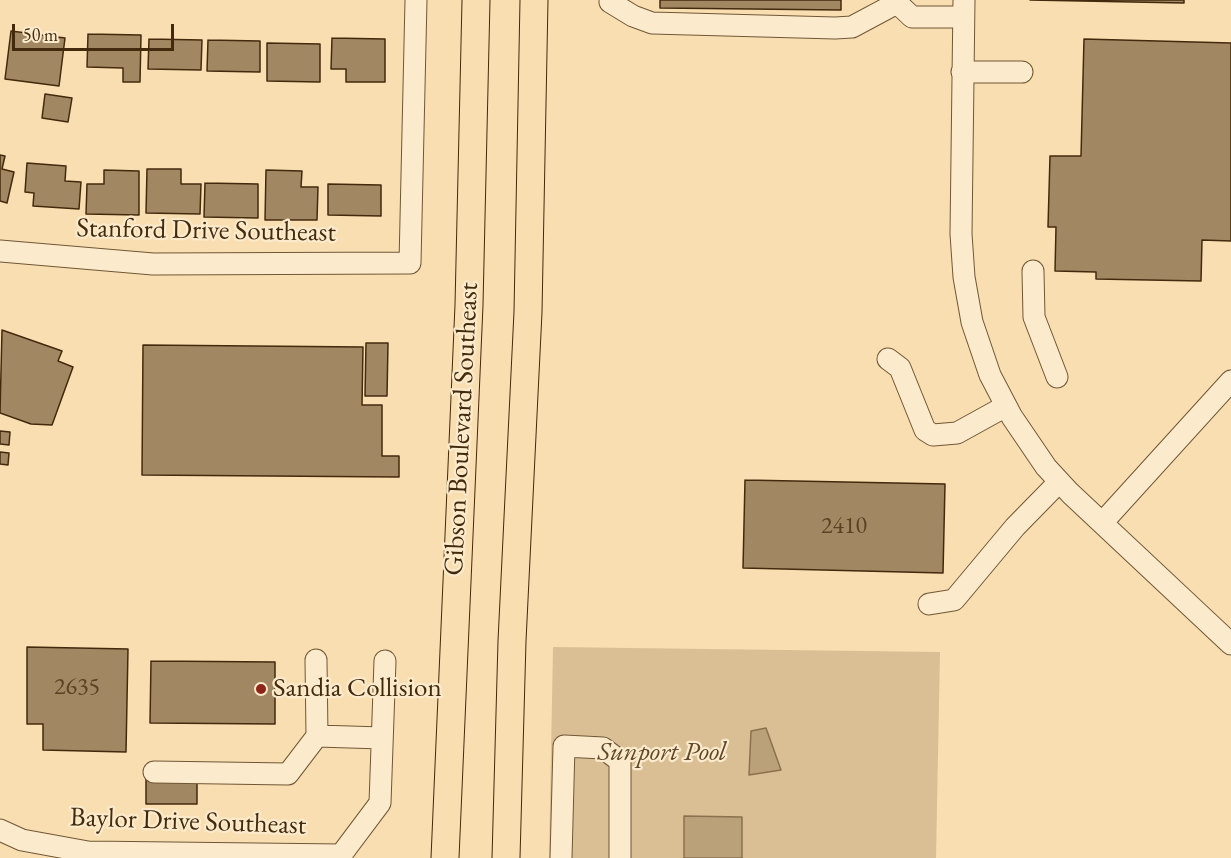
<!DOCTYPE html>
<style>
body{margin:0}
#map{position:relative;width:1231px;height:858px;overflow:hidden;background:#f9deb1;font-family:"EB Garamond",serif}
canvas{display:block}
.scale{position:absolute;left:12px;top:24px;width:162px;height:27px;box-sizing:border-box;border:3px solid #432a0d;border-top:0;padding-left:8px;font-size:18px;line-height:21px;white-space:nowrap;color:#432a0d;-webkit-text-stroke:4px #fbeacc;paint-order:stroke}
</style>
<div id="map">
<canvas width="1231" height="858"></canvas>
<div class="scale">50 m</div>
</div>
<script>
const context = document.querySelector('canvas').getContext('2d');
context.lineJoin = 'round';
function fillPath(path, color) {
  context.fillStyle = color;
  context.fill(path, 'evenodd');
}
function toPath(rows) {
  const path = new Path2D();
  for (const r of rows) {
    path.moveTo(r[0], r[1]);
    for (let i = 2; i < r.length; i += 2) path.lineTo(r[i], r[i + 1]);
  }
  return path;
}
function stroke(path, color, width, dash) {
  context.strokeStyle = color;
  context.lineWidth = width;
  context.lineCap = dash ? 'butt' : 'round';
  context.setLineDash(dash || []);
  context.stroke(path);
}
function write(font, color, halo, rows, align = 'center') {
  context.font = font + ' "EB Garamond",serif';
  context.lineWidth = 4.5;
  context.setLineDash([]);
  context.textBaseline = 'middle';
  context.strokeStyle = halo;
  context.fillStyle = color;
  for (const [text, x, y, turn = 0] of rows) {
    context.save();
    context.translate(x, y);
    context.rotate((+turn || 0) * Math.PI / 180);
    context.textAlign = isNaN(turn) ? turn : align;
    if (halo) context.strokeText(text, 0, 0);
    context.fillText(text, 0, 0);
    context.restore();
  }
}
fillPath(toPath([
 [553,647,940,652,936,858,549,858]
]), '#dabf95');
const water = toPath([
 [766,728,781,770,749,775,751,731,766,728],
 [684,816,742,817,742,858,684,858,684,816]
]);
fillPath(water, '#bba179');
stroke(water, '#8b714e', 1.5);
const building = toPath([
 [660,0,841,0,841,10,660,8,660,0],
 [1030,0,1184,0,1184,3,1030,0],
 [11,31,65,38,59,86,5,79,11,31],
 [88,34,141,35,140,82,123,82,123,68,87,67,88,34],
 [332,38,385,39,385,82,346,82,346,69,331,69,332,38],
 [149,39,202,40,201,70,148,69,149,39],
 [1084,39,1231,43,1231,241,1202,240,1201,281,1096,279,1096,272,1055,271,1056,227,1048,227,1050,156,1081,156,1084,39],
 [208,40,260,41,260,72,207,71,208,40],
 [267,43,320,44,320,82,267,81,267,43],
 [45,94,72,98,68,122,42,118,45,94],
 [0,155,5,156,2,169,14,172,7,203,0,201,0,155],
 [27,163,66,166,65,181,81,182,79,209,33,206,34,193,25,192,27,163],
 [147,169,181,169,181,184,201,184,200,214,146,213,147,169],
 [104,170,139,171,139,215,86,214,87,184,104,184,104,170],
 [266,170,302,171,301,187,318,187,317,220,265,220,266,170],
 [205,183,258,184,258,218,204,217,205,183],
 [328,184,381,185,381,216,328,215,328,184],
 [2,330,62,351,58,361,73,367,52,425,31,424,0,413,2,330],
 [366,343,388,343,387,396,365,396,366,343],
 [143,345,363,347,362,405,382,405,382,456,399,456,399,477,142,475,143,345],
 [0,431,10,432,9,445,0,444,0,431],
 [0,452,9,453,8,465,0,464,0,452],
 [745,480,945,484,943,573,743,568,745,480],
 [27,647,128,649,126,752,43,750,43,724,27,724,27,647],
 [151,661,275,662,275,724,150,723,151,661],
 [146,778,197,779,197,804,146,804,146,778]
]);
fillPath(building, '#a28862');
stroke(building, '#432a0d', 1.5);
const minor = toPath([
 [894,0,912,17,963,17],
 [964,0,961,234,964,277,972,322,990,375,1012,417,1046,467,1070,493,1231,644],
 [610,2,633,16,652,23,835,28,852,27,895,4],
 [962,72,1022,72],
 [0,251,153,264,410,263,416,0],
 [1033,271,1034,317,1057,377],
 [888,359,900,368,925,430,933,435,957,433,1006,406],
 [1102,523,1231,381],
 [929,604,954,600,1015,527,1059,482],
 [316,660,317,736,382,738],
 [154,772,288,774,317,736],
 [0,830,22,840,88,852,341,855],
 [342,858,341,855,380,803,385,661],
 [561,858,564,746,603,748,620,761,620,858]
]);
const major = toPath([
 [445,858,469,305,476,0],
 [506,858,512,641,528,312,534,0]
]);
stroke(minor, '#705736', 23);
stroke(major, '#432a0d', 29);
stroke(minor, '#fbeacc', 21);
stroke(major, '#f9deb1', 27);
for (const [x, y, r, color] of [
 [261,689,6,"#8f2418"]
]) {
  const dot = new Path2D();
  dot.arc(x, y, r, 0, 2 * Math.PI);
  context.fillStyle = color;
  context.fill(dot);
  stroke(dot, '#fbeacc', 2);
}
write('24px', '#5b4222', null, [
 ["2410",844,526],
 ["2635",77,687]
]);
write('27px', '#432a0d', '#fbeacc', [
 ["Stanford Drive Southeast",206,231,1],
 ["Gibson Boulevard Southeast",462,429,-87],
 ["Baylor Drive Southeast",188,822,2]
]);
write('27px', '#432a0d', '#fbeacc', [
 ["Sandia Collision",273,689]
], 'left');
write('italic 27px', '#614828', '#fbeacc', [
 ["Sunport Pool",662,753]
]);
</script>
